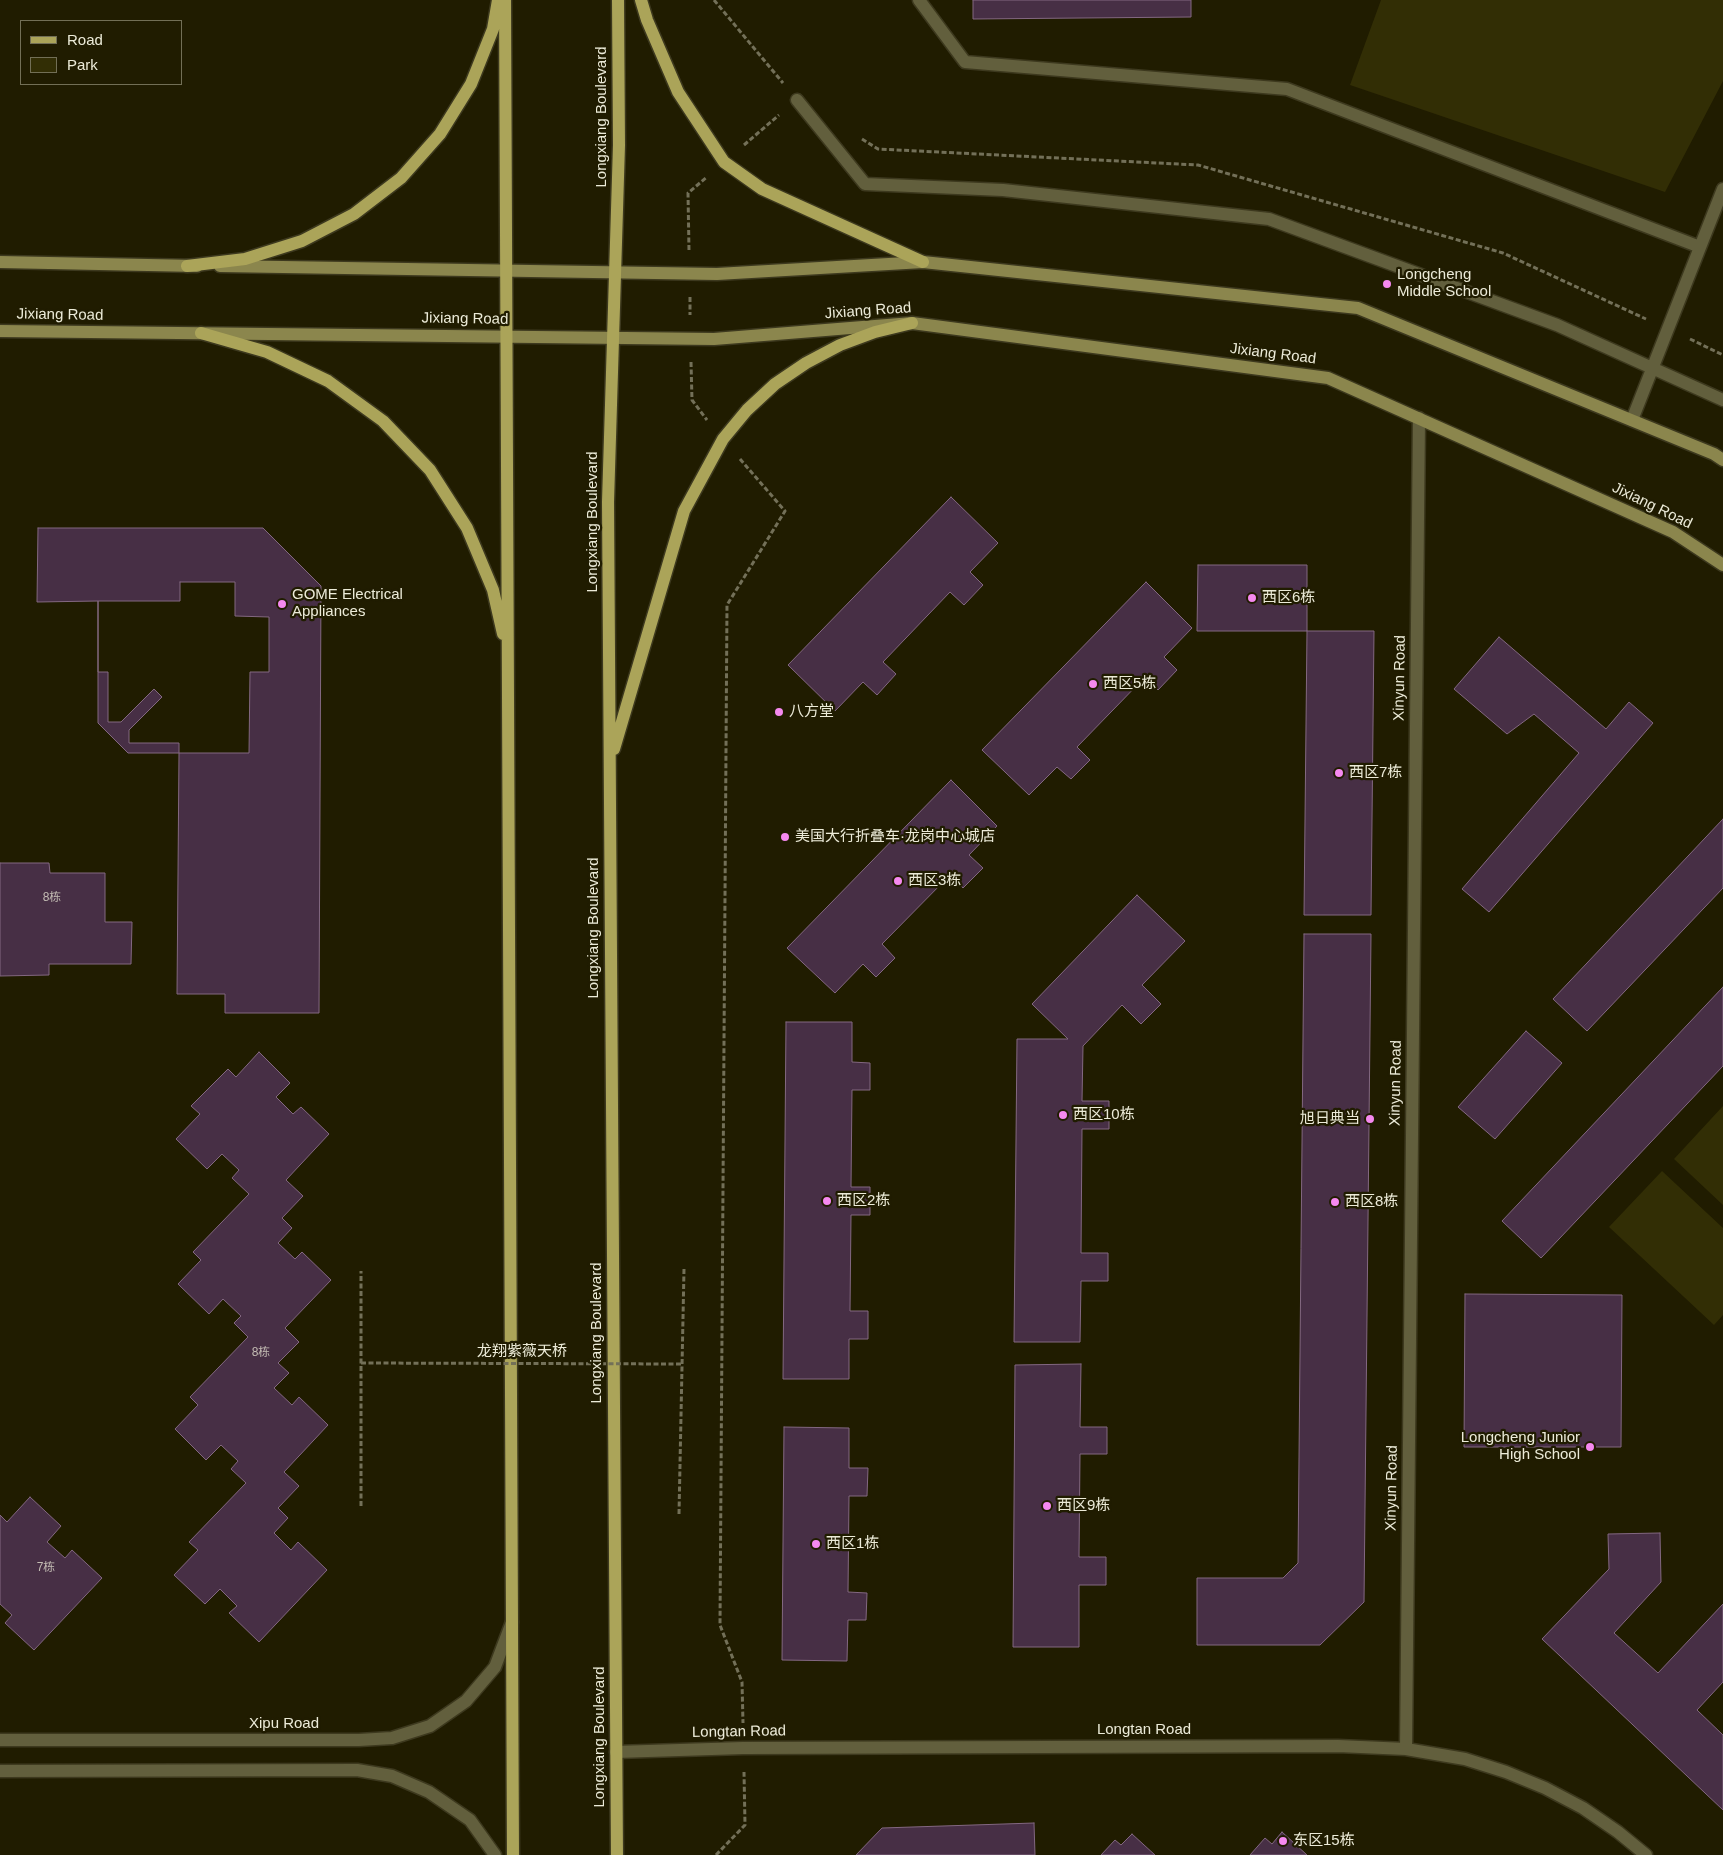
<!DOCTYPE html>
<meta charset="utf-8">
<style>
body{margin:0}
#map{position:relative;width:1723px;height:1855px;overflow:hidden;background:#201c00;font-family:Helvetica,sans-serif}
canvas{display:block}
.legend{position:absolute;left:20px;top:20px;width:162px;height:65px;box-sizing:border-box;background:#201c00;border:1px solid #726f56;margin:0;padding:6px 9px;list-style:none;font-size:15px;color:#ecebd8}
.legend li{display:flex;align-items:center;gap:10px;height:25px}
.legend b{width:25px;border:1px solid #726f56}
</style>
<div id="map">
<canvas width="1723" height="1855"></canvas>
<ul class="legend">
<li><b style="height:6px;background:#aba459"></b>Road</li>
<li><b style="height:14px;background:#322e05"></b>Park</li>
</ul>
</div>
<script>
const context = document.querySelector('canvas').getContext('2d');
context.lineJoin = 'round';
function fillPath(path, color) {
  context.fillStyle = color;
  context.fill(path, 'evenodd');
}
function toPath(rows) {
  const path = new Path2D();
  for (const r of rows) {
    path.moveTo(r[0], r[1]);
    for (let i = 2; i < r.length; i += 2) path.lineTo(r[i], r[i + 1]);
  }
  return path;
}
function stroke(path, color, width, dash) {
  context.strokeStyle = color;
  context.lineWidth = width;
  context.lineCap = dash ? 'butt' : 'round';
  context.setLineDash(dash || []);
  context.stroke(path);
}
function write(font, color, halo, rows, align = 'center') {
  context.font = font + ' Helvetica,"Noto Sans SC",sans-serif';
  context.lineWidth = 4.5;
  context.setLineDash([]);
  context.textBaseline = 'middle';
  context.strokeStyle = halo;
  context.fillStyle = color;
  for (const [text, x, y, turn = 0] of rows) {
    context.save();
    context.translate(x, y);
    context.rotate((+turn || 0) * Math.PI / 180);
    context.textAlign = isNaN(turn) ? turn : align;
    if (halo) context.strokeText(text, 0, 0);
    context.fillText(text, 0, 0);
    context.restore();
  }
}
fillPath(toPath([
 [1381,0,1723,0,1723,81,1665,192,1350,85],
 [1723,1106,1723,1205,1674,1159],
 [1662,1171,1723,1228,1723,1315,1714,1325,1609,1227]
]), '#322e05');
const building = toPath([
 [973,0,1191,0,1191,17,973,19,973,0],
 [951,497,998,543,970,572,983,585,964,605,950,592,883,662,896,674,877,695,863,682,835,711,788,665,951,497],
 [38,528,263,528,321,586,319,1013,225,1013,225,994,177,994,179,753,128,753,98,723,98,601,37,602,38,528],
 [1198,565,1307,565,1307,631,1197,631,1198,565],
 [180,582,235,582,235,616,269,617,269,672,250,672,249,753,179,753,179,743,129,743,129,730,162,697,154,689,121,722,108,722,108,672,98,672,98,601,180,601,180,582],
 [1146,582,1192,628,1164,657,1177,670,1158,690,1145,677,1077,747,1090,760,1071,779,1057,767,1029,795,982,750,1146,582],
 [1307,631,1374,631,1371,915,1304,915,1307,631],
 [1499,637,1606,729,1629,702,1653,723,1489,912,1462,889,1579,753,1534,714,1507,734,1454,689,1499,637],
 [951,780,997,826,969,855,983,868,963,888,950,875,882,944,895,958,876,977,863,964,835,993,787,948,951,780],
 [1723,819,1723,888,1587,1031,1553,999,1723,819],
 [0,863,49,863,50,873,105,873,105,922,132,922,131,964,49,964,49,975,0,976,0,863],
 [1137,895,1185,941,1142,985,1161,1004,1141,1024,1122,1005,1083,1046,1082,1101,1109,1101,1109,1129,1082,1129,1081,1253,1108,1253,1108,1281,1081,1281,1080,1342,1014,1342,1017,1039,1068,1039,1032,1004,1137,895],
 [1304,934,1371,934,1364,1602,1320,1645,1197,1645,1197,1578,1283,1578,1298,1563,1304,934],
 [1723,987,1723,1066,1541,1258,1502,1221,1723,987],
 [786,1022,852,1022,852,1062,870,1063,870,1090,852,1090,851,1187,870,1187,870,1215,851,1215,850,1311,868,1311,868,1339,849,1339,849,1379,783,1379,786,1022],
 [1526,1031,1562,1063,1495,1139,1458,1107,1526,1031],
 [259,1052,290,1083,276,1097,293,1114,301,1107,329,1134,286,1180,303,1196,282,1218,292,1228,278,1243,295,1259,302,1252,331,1280,285,1328,299,1342,278,1363,289,1373,274,1388,292,1405,299,1397,328,1425,284,1472,299,1486,278,1508,288,1518,274,1533,291,1550,298,1542,327,1570,259,1642,229,1613,237,1606,220,1589,205,1604,174,1575,198,1550,189,1542,246,1483,231,1469,238,1461,221,1445,206,1460,175,1429,198,1405,190,1397,248,1337,234,1323,241,1316,223,1299,209,1314,178,1284,201,1260,193,1252,249,1194,232,1178,239,1170,222,1154,207,1169,176,1139,200,1114,191,1106,228,1069,236,1077,259,1052],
 [1465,1294,1622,1295,1621,1447,1464,1447,1465,1294],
 [1081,1364,1080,1427,1107,1427,1107,1454,1080,1454,1079,1557,1106,1557,1106,1585,1079,1585,1079,1647,1013,1647,1015,1365,1081,1364],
 [784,1427,849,1428,849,1468,868,1468,867,1496,849,1496,848,1592,867,1593,866,1620,848,1620,847,1661,782,1660,784,1427],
 [30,1497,61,1526,47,1542,65,1558,72,1550,102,1578,34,1650,5,1623,12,1615,0,1604,0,1515,7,1522,30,1497],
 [1660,1533,1661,1582,1614,1633,1658,1673,1723,1604,1723,1682,1697,1710,1723,1735,1723,1810,1542,1639,1609,1569,1608,1534,1660,1533],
 [1034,1823,1035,1855,856,1855,882,1828,1034,1823],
 [1282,1832,1307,1855,1250,1855,1265,1838,1272,1844,1282,1832],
 [1132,1834,1155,1855,1101,1855,1115,1840,1121,1845,1132,1834]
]);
fillPath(building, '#472f45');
stroke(building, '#836881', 1);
const lane = toPath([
 [919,0,965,62,1287,89,1700,247],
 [797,100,865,184,1003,190,1269,219,1557,325,1723,400],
 [1632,420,1723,189]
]);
const street = toPath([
 [0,1740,359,1740,392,1738,430,1726,466,1701,495,1667,512,1622],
 [1406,1749,1419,418],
 [616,1752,743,1748,1338,1746,1406,1749,1465,1759,1506,1772,1545,1788,1583,1808,1618,1832,1646,1855],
 [0,1771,357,1770,392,1776,429,1792,470,1820,495,1855]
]);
const secondary = toPath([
 [0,262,197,266],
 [220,266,717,274,923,262,1358,308,1714,454,1723,460],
 [0,331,714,339,912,323,1328,378,1673,532,1723,565]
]);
const primary = toPath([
 [505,0,513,1855],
 [641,0,647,20,678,92,724,162,762,189,923,262],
 [187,266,245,259,302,241,354,214,401,178,440,134,471,84,493,29,498,0],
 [201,333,267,352,328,381,383,421,430,470,467,528,493,590,503,634],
 [614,749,684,511,723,439,747,410,775,384,806,363,840,345,875,332,912,323],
 [617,1855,608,502,619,145,618,0]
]);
stroke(lane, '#3d391e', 15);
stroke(street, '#3d391e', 15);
stroke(secondary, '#3d391e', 15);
stroke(primary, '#3d391e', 15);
stroke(toPath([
 [714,0,783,83],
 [862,139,878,149,1198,165,1503,253,1646,319],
 [744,145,779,115],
 [689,250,688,193,707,177],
 [690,297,690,315],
 [1690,339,1723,355],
 [691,362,692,400,707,420],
 [740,459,785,511,727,605,720,1625,742,1682,743,1723],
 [361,1506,361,1271],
 [679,1514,684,1269],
 [716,1855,745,1825,744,1772]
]), '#737058', 3, [5, 2.5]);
stroke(lane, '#625f3d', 12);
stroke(street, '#625f3d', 12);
stroke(secondary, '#8b864d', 12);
stroke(primary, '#aba459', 12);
stroke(toPath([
 [361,1363,682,1364]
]), '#737058', 3, [5, 2.5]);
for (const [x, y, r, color] of [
 [1387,284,5,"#f589ef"],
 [1252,598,5,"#f589ef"],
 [282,604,5,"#f589ef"],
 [1093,684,5,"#f589ef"],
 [779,712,5,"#f589ef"],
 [1339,773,5,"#f589ef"],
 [785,837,5,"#f589ef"],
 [898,881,5,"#f589ef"],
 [1063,1115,5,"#f589ef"],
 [1370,1119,5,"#f589ef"],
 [827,1201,5,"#f589ef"],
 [1335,1202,5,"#f589ef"],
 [1590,1447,5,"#f589ef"],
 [1047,1506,5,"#f589ef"],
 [816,1544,5,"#f589ef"],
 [1283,1841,5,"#f589ef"]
]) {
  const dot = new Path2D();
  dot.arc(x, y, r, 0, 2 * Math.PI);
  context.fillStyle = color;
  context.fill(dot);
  stroke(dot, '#201c00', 2);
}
write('12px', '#c3bcb3', null, [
 ["8栋",52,898],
 ["8栋",261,1353],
 ["7栋",46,1568]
]);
write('15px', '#ecebd8', '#201c00', [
 ["Longxiang Boulevard",602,117,-90],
 ["Jixiang Road",868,311,-4],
 ["Jixiang Road",60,315,1],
 ["Jixiang Road",465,319,1],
 ["Jixiang Road",1273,354,7],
 ["Jixiang Road",1652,506,26],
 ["Longxiang Boulevard",593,522,-90],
 ["Xinyun Road",1400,678,-89],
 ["Longxiang Boulevard",594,928,-90],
 ["Xinyun Road",1396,1083,-89],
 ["Longxiang Boulevard",597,1333,-90],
 ["龙翔紫薇天桥",522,1352],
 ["Xinyun Road",1392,1488,-89],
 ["Xipu Road",284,1724],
 ["Longtan Road",1144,1730],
 ["Longtan Road",739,1732,-1],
 ["Longxiang Boulevard",600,1737,-90]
]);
write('15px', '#ecebd8', '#201c00', [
 ["Longcheng",1397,275],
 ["Middle School",1397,292],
 ["GOME Electrical",292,595],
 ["Appliances",292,612],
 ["西区6栋",1262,598],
 ["西区5栋",1103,684],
 ["八方堂",789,712],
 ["西区7栋",1349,773],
 ["美国大行折叠车·龙岗中心城店",795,837],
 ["西区3栋",908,881],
 ["西区10栋",1073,1115],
 ["旭日典当",1360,1119,"right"],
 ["西区2栋",837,1201],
 ["西区8栋",1345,1202],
 ["Longcheng Junior",1580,1438,"right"],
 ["High School",1580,1455,"right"],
 ["西区9栋",1057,1506],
 ["西区1栋",826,1544],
 ["东区15栋",1293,1841]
], 'left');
</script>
